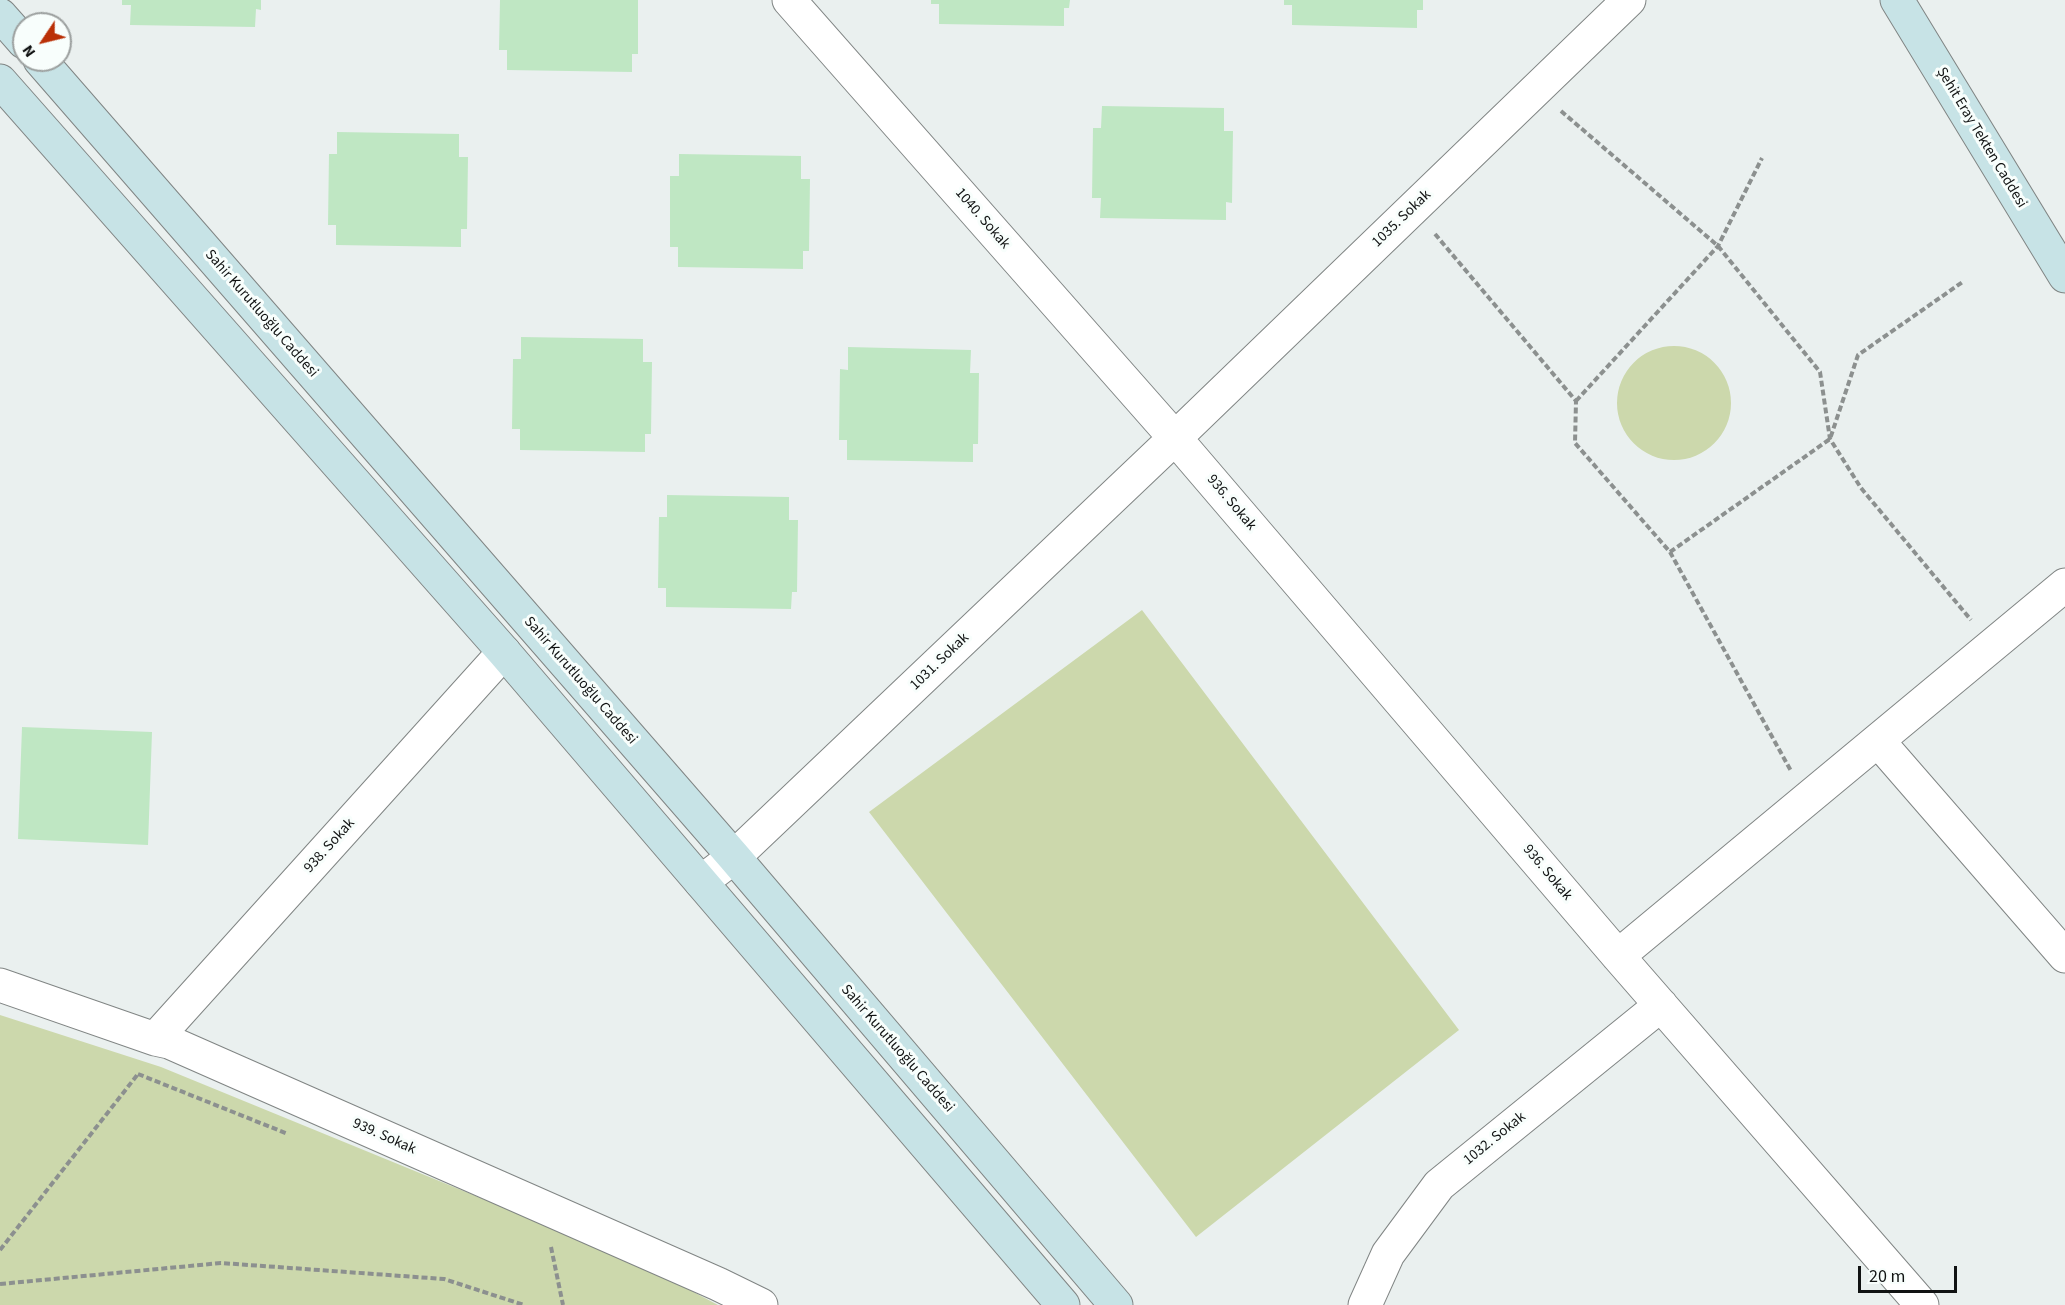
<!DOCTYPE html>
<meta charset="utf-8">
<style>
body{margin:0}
#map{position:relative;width:2065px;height:1305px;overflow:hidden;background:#eaf0ef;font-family:"Source Sans 3",sans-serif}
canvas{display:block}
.north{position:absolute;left:12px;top:12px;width:60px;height:60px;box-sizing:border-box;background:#f8fefc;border:2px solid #9ca09f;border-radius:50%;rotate:235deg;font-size:16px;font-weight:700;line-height:24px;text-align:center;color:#111313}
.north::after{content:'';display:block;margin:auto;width:21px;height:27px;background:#ba3007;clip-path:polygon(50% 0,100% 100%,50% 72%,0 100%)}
.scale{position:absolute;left:1858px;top:1266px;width:99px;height:27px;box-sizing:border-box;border:3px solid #111313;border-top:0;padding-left:8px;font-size:18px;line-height:21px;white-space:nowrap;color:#111313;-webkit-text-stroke:4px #f8fefc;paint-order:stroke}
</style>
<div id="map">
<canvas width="2065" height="1305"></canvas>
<div class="north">N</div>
<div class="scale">20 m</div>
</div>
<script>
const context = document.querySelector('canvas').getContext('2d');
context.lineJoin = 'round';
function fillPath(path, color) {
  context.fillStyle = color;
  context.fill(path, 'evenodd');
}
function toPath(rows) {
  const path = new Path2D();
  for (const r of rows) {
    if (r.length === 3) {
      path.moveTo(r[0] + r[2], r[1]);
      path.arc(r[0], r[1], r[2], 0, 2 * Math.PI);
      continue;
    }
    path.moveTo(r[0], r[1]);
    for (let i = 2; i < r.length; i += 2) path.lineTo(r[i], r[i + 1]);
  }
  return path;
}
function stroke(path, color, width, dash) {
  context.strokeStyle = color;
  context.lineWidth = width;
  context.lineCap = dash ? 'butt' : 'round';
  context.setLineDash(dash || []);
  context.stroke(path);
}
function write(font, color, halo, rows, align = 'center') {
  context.font = font + ' "Source Sans 3",sans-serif';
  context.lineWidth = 6;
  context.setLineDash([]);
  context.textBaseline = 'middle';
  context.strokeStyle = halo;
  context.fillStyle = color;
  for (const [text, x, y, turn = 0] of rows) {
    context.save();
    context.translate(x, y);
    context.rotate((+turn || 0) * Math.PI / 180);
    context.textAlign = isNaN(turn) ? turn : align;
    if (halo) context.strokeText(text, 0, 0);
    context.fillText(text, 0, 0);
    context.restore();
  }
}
fillPath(toPath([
 [1674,403,57],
 [1142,610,1459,1030,1196,1237,869,812],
 [0,1015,161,1067,637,1262,718,1305,0,1305]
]), '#ccd8ac');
fillPath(toPath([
 [122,0,261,0,261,10,256,9,255,27,130,25,131,5,122,5],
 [500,0,638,0,638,54,632,54,632,72,507,70,507,50,499,50],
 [931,0,1070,0,1069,8,1064,8,1064,26,939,24,939,4,931,4],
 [1284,0,1423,0,1423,10,1417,10,1417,28,1292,25,1292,5,1284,5],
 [1102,106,1224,108,1224,131,1233,131,1232,203,1226,202,1226,220,1100,218,1101,198,1092,198,1093,128,1101,128],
 [337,132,459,134,459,157,468,157,467,229,461,229,461,247,336,245,336,225,328,225,329,154,337,154],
 [679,154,801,156,801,179,810,179,809,251,803,251,803,269,678,267,678,247,670,247,670,176,679,176],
 [521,337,643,339,643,362,652,362,651,434,645,434,645,452,520,450,520,429,512,429,513,359,521,359],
 [848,347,971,350,970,373,979,373,978,444,973,444,973,462,847,460,847,440,839,440,840,369,848,370],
 [667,495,789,497,789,520,798,520,797,592,792,592,791,609,666,607,666,588,658,588,659,517,667,517],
 [22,727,152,732,148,845,18,839]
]), '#bfe7c3');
const street = toPath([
 [789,0,1175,438,1618,956,1922,1305],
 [1879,742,2065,956],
 [701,882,734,857,1175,438,1629,0],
 [1618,956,2065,585],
 [0,985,155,1039,169,1042,718,1284,761,1305],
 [155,1039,504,652],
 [1365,1305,1388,1254,1439,1185,1661,1005]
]);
const secondary = toPath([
 [1897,0,2065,276],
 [0,15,24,42],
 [40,60,734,857,1116,1305],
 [0,81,504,652,1063,1305]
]);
stroke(street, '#808584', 35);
stroke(secondary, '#808584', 35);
stroke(toPath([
 [1561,111,1718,246,1820,372,1830,439,1861,488,1971,620],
 [1435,234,1576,401,1575,443,1670,552,1791,771],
 [1576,401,1718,246,1762,158],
 [1670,552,1830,439,1858,355,1964,281],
 [138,1074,288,1134],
 [551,1247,563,1305],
 [0,1250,138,1074],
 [0,1284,221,1263,444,1279,524,1305]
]), '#8c908f', 4, [6, 3]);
stroke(street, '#fff', 33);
stroke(secondary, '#c7e3e6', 33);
write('15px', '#111313', '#f8fefc', [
 ["Şehit Eray Tekten Caddesi",1981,138,59],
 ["1040. Sokak",982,219,49],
 ["1035. Sokak",1402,219,-44],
 ["Sahir Kurutluoğlu Caddesi",261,314,49],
 ["936. Sokak",1231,503,50],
 ["1031. Sokak",940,662,-44],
 ["Sahir Kurutluoğlu Caddesi",580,681,49],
 ["938. Sokak",330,846,-48],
 ["936. Sokak",1547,873,50],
 ["Sahir Kurutluoğlu Caddesi",897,1049,49],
 ["939. Sokak",384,1137,24],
 ["1032. Sokak",1495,1139,-39]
]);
</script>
